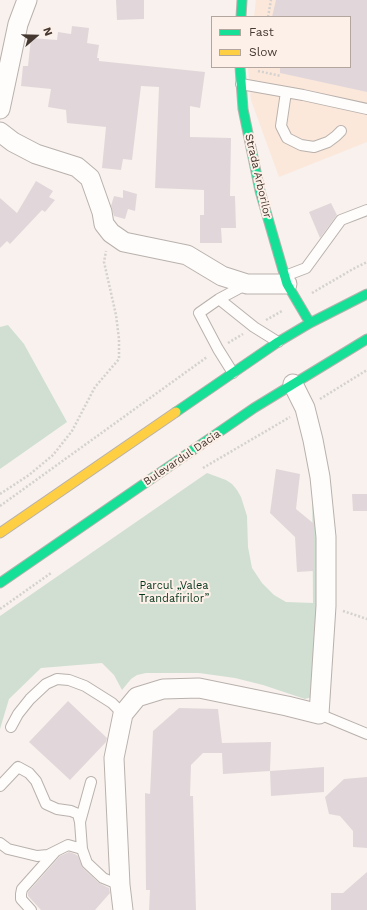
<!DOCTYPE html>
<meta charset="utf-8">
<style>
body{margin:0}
#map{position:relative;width:367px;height:910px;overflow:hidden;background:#f8f1ed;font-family:"Work Sans",sans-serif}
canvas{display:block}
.legend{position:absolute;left:211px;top:16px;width:140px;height:52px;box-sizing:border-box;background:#fdf0e8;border:1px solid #b3a69f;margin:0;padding:5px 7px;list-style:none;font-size:12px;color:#443831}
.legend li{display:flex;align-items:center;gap:8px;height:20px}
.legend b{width:20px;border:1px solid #b3a69f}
.north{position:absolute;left:16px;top:16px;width:40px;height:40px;-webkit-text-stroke:3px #fdf0e8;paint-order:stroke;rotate:70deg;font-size:11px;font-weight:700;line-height:16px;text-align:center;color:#443831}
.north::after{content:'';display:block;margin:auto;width:14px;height:18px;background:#443831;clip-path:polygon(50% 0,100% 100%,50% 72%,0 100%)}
</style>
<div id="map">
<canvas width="367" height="910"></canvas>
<ul class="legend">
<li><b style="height:5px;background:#16e098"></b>Fast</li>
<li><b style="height:5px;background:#ffcf43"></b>Slow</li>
</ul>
<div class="north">N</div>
</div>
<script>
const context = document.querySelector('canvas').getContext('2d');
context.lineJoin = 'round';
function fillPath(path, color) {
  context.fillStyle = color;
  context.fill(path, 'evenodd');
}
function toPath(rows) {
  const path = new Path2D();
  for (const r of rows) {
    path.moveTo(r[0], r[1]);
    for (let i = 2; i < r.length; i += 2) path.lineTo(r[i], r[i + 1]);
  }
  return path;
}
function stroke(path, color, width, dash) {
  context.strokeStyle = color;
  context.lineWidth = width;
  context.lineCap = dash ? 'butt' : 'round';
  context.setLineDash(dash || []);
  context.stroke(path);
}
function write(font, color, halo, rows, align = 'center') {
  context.font = font + ' "Work Sans",sans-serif';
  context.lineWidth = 4;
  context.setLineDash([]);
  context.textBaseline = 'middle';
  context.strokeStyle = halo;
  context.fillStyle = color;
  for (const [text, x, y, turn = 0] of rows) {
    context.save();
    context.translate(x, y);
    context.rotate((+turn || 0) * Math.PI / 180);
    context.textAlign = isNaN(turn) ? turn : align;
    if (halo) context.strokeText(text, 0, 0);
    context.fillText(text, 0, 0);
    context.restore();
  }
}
fillPath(toPath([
 [256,0,367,0,367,142,279,177,251,100,248,67,350,67,350,17,254,17]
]), '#fbe8db');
fillPath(toPath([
 [8,325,24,344,67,422,0,469,0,327],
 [312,463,315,508,318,607,315,696,305,699,263,685,235,678,199,673,146,673,137,675,131,679,122,690,114,675,102,663,41,668,9,699,0,729,0,616,207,473,226,480,232,484,237,490,241,497,247,516,248,547,252,568,262,583,274,595,286,602,313,603]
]), '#d1dfd2');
fillPath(toPath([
 [116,0,144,0,144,19,117,20],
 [276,0,367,0,367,92,280,73,280,67,350,67,350,17,272,17],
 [72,26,89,28,87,43,99,45,97,58,99,58,99,61,205,72,200,108,190,106,190,137,231,138,230,196,235,196,236,228,221,228,222,243,200,243,200,215,204,215,204,190,155,188,159,87,141,86,132,160,123,159,121,170,102,168,106,127,67,123,66,110,48,107,51,89,21,86,23,66,28,66,31,38,57,40,58,32,71,34],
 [36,181,53,191,49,197,55,200,45,212,42,210,10,244,7,241,0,248,0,198,17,213],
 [123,190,137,194,135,211,128,209,125,219,114,216,111,206,114,196,123,198],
 [331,203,337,215,320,238,309,212],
 [276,469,300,474,296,509,313,523,313,571,297,572,295,537,270,513],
 [352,494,367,494,367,511,353,511],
 [68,701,107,738,106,742,70,780,29,742],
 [179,708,218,709,222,743,271,742,270,771,223,774,222,753,203,753,191,765,190,796,193,796,196,910,149,910,150,890,146,890,145,793,150,794,153,731],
 [324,767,324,792,271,796,270,771],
 [367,777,367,848,353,847,353,831,340,816,329,814,325,797,344,779],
 [69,852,75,854,78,856,83,868,99,883,109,888,110,893,95,910,41,910,28,896,28,892,60,856],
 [367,872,367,910,331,910,331,893,343,893]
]), '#e1d7da');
const lane = toPath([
 [241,84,303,95,367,109],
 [286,92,281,126,287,138,301,145,314,147,328,142,336,136,341,131],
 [285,276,306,268,341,220,367,210],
 [219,299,254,327,278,342],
 [233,373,218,349,199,313,219,299,247,284],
 [319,714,367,734],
 [11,727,18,714,30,699,46,684,57,679,69,680,85,686,112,703,123,714],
 [0,786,18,767,29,773,36,781,46,804,57,809,71,811,78,814,80,822,82,849,87,863,103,878,120,885],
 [80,822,91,782],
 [0,843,8,849,37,856,48,855,68,845,82,849],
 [31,910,21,899,21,894,22,889,55,852]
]);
const street = toPath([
 [0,109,18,24,27,0],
 [0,132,13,142,36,154,77,167,90,178,102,212,104,224,111,233,124,242,187,255,222,276,247,284,287,284],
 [123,910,120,885,114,758,123,714,137,697,163,689,199,688,287,706,319,714,326,606,326,537,320,477,313,440,305,408,293,384]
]);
const fast = toPath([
 [241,17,242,0],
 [240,67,243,109,260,191,287,284,310,323],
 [176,412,278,342,310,323,367,294],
 [0,583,254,408,367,339]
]);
const slow = toPath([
 [0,533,176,412]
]);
stroke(lane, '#b9b1ac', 12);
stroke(street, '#b9b1ac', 21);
stroke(fast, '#b9b1ac', 11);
stroke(slow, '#b9b1ac', 11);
stroke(toPath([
 [268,17,271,0],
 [258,71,281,76],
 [312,293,353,269,367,262],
 [266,320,282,311],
 [228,343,243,334],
 [320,399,367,370],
 [203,468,290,417],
 [0,494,29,475,53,455,72,431,95,387,119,359,119,339,116,315,104,262,106,251],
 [0,506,207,357],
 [0,609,51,573],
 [343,611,367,619]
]), '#d4d1ce', 2.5, [2, 2]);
stroke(lane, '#fefdfc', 10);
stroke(street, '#fefdfc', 19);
stroke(fast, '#16e098', 9);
stroke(slow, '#ffcf43', 9);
write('11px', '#443831', '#fdf0e8', [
 ["Strada Arborilor",258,176,77],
 ["Bulevardul Dacia",182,458,-34]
]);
write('11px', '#03351d', '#fdf0e8', [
 ["Parcul „Valea",174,586],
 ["Trandafirilor”",174,599]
]);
</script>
